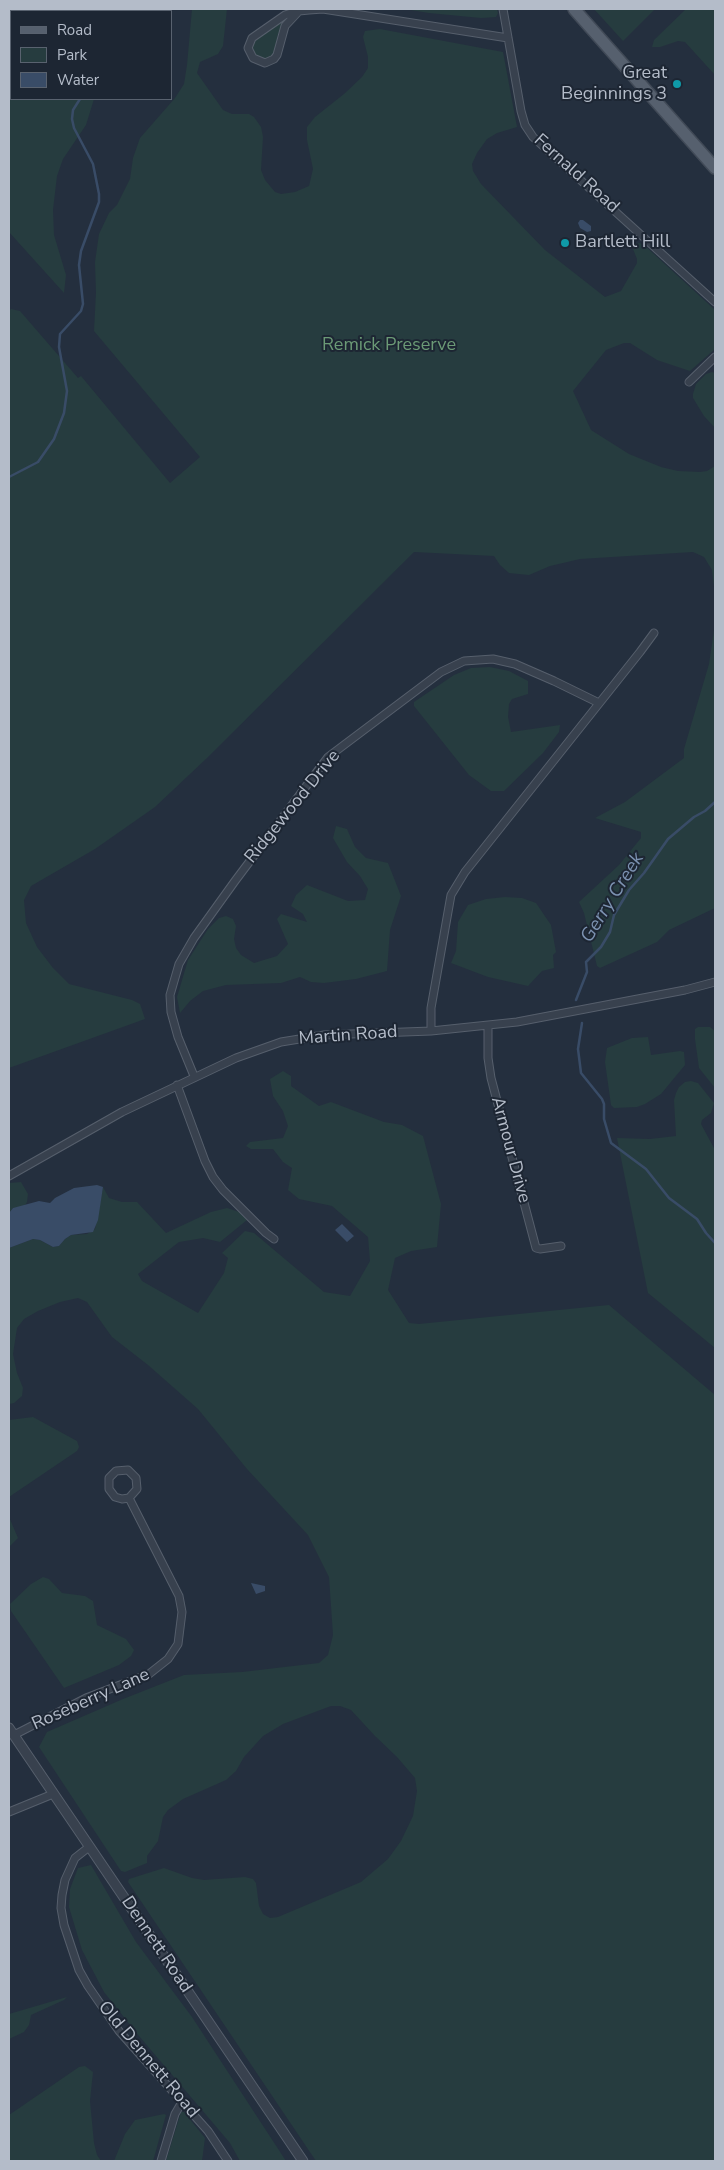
<!DOCTYPE html>
<style>
body{margin:0}
#map{position:relative;width:724px;height:2170px;overflow:hidden;background:#242f3e;font-family:"Nunito Sans",sans-serif}
canvas{display:block}
.frame{position:absolute;inset:0;border:10px solid #b4bcc9;pointer-events:none}
.legend{position:absolute;left:10px;top:10px;width:162px;height:90px;box-sizing:border-box;background:#1d2633;border:1px solid #59626f;margin:0;padding:6px 9px;list-style:none;font-size:15px;color:#b4bcc9}
.legend li{display:flex;align-items:center;gap:10px;height:25px}
.legend b{width:25px;border:1px solid #59626f}
</style>
<div id="map">
<canvas width="724" height="2170"></canvas>
<div class="frame"></div>
<ul class="legend">
<li><b style="height:6px;background:#56606e"></b>Road</li>
<li><b style="height:14px;background:#263c3f"></b>Park</li>
<li><b style="height:14px;background:#394c67"></b>Water</li>
</ul>
</div>
<script>
const context = document.querySelector('canvas').getContext('2d');
context.lineJoin = 'round';
function fillPath(path, color) {
  context.fillStyle = color;
  context.fill(path, 'evenodd');
}
function toPath(rows) {
  const path = new Path2D();
  for (const r of rows) {
    path.moveTo(r[0], r[1]);
    for (let i = 2; i < r.length; i += 2) path.lineTo(r[i], r[i + 1]);
  }
  return path;
}
function stroke(path, color, width, dash) {
  context.strokeStyle = color;
  context.lineWidth = width;
  context.lineCap = dash ? 'butt' : 'round';
  context.setLineDash(dash || []);
  context.stroke(path);
}
function write(font, color, halo, rows, align = 'center') {
  context.font = font + ' "Nunito Sans",sans-serif';
  context.lineWidth = 4;
  context.setLineDash([]);
  context.textBaseline = 'middle';
  context.strokeStyle = halo;
  context.fillStyle = color;
  for (const [text, x, y, turn = 0] of rows) {
    context.save();
    context.translate(x, y);
    context.rotate((+turn || 0) * Math.PI / 180);
    context.textAlign = isNaN(turn) ? turn : align;
    if (halo) context.strokeText(text, 0, 0);
    context.fillText(text, 0, 0);
    context.restore();
  }
}
fillPath(toPath([
 [192,9,227,9,223,46,218,54,200,62,197,73,223,110,232,114,249,114,254,117,261,127,263,137,261,170,265,180,275,192,281,194,295,192,309,186,313,169,307,140,307,127,315,117,344,94,362,77,368,68,368,57,363,37,365,31,380,29,503,52,517,127,497,133,487,139,477,153,472,164,473,171,481,184,545,250,605,297,621,291,637,263,637,259,633,249,634,245,639,243,643,244,715,310,715,349,690,371,657,360,630,343,624,343,606,350,573,391,591,430,629,454,661,467,678,471,700,472,707,471,715,466,715,595,712,570,704,557,693,552,580,559,550,566,529,575,509,573,500,565,494,556,414,552,207,758,155,807,95,849,31,886,24,900,26,923,37,947,53,968,69,984,132,1000,140,1004,145,1019,9,1068,9,311,11,309,20,311,78,378,81,376,170,483,200,457,94,331,96,292,95,262,99,234,109,213,117,205,130,179,133,158,140,138,175,98,184,84,187,65],
 [405,9,497,9,498,13,496,17,481,18,429,13],
 [594,9,655,9,623,41],
 [686,9,715,9,715,75,685,42,678,41,660,47,652,47,654,40],
 [290,15,278,34,274,55,265,59,256,56,252,47,254,40],
 [9,51,11,52,11,99,94,99,86,125,63,159,57,176,53,210,54,235,66,275,64,293,9,232],
 [712,372,715,373,715,428,704,416,693,398,693,394,696,384,706,374],
 [715,609,715,908,669,930,657,942,600,968,597,966,584,913,579,902,619,865,641,838,641,832,595,818,625,802,684,758,684,749,709,664,714,630],
 [490,667,509,671,528,681,528,694,512,699,509,704,508,717,511,732,560,725,559,732,543,753,504,791,491,791,469,775,414,706,414,702,454,675,471,668],
 [336,826,347,829,355,847,366,858,388,863,401,896,390,930,387,971,356,979,324,983,311,982,300,977,281,983,226,985,203,991,190,1001,180,1013,177,997,188,960,208,929,219,918,226,916,233,919,236,926,234,939,236,948,241,955,254,963,277,956,288,944,277,919,281,914,307,922,303,914,291,906,296,895,307,885,348,901,365,900,368,889,360,876,347,862,333,838],
 [505,897,522,898,536,903,551,925,556,952,553,955,554,968,542,971,528,986,488,977,451,963,456,951,458,922,468,905,486,899],
 [698,1027,710,1027,715,1031,715,1088,699,1068,695,1039,695,1029],
 [648,1037,651,1055,680,1051,684,1052,685,1065,661,1094,645,1104,637,1107,614,1108,611,1105,605,1062,607,1048,632,1038],
 [283,1071,291,1076,291,1086,319,1106,331,1102,384,1122,402,1125,423,1136,441,1204,437,1247,411,1251,395,1258,388,1290,409,1323,419,1324,609,1305,715,1395,715,2161,316,2161,128,1882,129,1879,164,1868,192,1878,204,1880,245,1877,253,1879,256,1883,259,1906,263,1914,270,1918,278,1917,361,1882,388,1859,401,1841,413,1816,417,1791,415,1778,397,1757,375,1736,351,1710,340,1706,331,1706,283,1724,263,1736,244,1757,236,1771,226,1780,183,1799,168,1810,163,1817,158,1841,147,1856,147,1863,125,1872,121,1871,39,1747,47,1732,123,1699,184,1675,242,1672,319,1663,328,1655,333,1635,329,1577,308,1535,247,1469,198,1409,148,1365,112,1337,87,1302,78,1298,60,1302,38,1311,24,1319,17,1328,13,1354,17,1373,23,1388,22,1396,14,1403,9,1404,9,1248,33,1239,40,1240,53,1247,59,1246,65,1239,71,1235,87,1234,95,1229,103,1187,109,1198,122,1202,137,1202,166,1233,211,1212,227,1208,239,1212,247,1220,220,1242,203,1238,179,1242,138,1274,142,1281,198,1313,224,1273,228,1258,222,1253,245,1231,254,1233,324,1292,350,1296,370,1261,368,1237,332,1206,299,1199,288,1190,292,1168,283,1162,273,1149,251,1149,246,1146,250,1142,283,1138,288,1126,283,1111,273,1096,270,1079],
 [691,1081,698,1083,714,1103,711,1113,702,1120,701,1124,715,1150,715,1348,648,1293,617,1138,650,1139,676,1136,674,1100,676,1093,679,1087,685,1082],
 [21,1182,28,1194,27,1202,24,1207,13,1208,9,1213,9,1183],
 [33,1417,77,1441,79,1447,77,1451,9,1497,9,1420],
 [9,1517,18,1538,9,1547],
 [43,1577,49,1579,62,1593,85,1596,93,1601,97,1625,126,1639,134,1650,131,1656,119,1665,64,1688,11,1611,10,1604,31,1584],
 [91,1865,136,1942,192,2017,286,2161,240,2161,230,2143,139,2036,104,1992,82,1950,69,1907,70,1889,78,1868],
 [67,1997,64,2000,31,2015,29,2025,24,2032,9,2039,9,2014],
 [85,2066,93,2072,90,2101,94,2143,97,2155,101,2161,9,2161,9,2115,79,2067],
 [181,2112,184,2112,205,2138,202,2161,166,2161],
 [164,2114,166,2115,153,2161,114,2161,125,2134,135,2120]
]), '#263c3f');
fillPath(toPath([
 [580,220,583,220,591,226,591,231,587,232,580,228,578,223],
 [97,1185,103,1187,98,1220,93,1232,71,1235,65,1239,59,1246,53,1247,40,1240,33,1239,9,1248,9,1213,13,1208,39,1201,50,1203,55,1198,74,1188],
 [342,1224,354,1236,347,1242,335,1230],
 [251,1583,265,1586,265,1591,256,1594]
]), '#394c67');
stroke(toPath([
 [95,11,96,9],
 [9,477,38,462,54,439,64,413,67,391,59,347,60,334,81,311,83,304,79,265,81,251,99,202,99,194,93,164,74,128,72,119,73,110,80,99],
 [576,1000,587,972,586,962,601,947,610,932,614,915,629,890,644,873,668,839,694,817,705,811,715,802],
 [582,1023,578,1049,581,1073,602,1099,604,1104,604,1119,611,1143,646,1169,669,1198,697,1219,706,1233,715,1243]
]), '#394c67', 2.5);
const minor = toPath([
 [503,9,521,111,525,125,533,137,715,302],
 [299,11,285,26,277,55,274,59,265,63,253,58,248,48,252,38,285,15,291,13,299,11,309,10,323,9,508,38],
 [689,382,715,357],
 [488,1025,488,1058,491,1078,536,1248,540,1249,561,1246],
 [431,1031,431,1008,451,895,465,872,640,652,654,633],
 [194,1076,178,1037,171,1012,170,995,179,964,194,938,235,881,328,757,441,672,464,661,493,659,515,664,554,681,599,703],
 [177,1085,205,1161,213,1177,223,1190,266,1233,274,1239],
 [9,1176,122,1112,236,1058,281,1042,324,1035,431,1031,517,1022,685,990,715,982],
 [14,1735,86,1698,149,1674,168,1659,178,1644,182,1612,179,1596,129,1498,137,1489,136,1478,128,1470,116,1471,109,1478,109,1489,115,1497,122,1499,129,1498],
 [9,1812,53,1794],
 [89,1847,75,1858,65,1880,62,1895,61,1908,64,1925,79,1970,88,1986,119,2031,208,2131,228,2161],
 [161,2161,175,2114,182,2102]
]);
const tertiary = toPath([
 [9,1728,303,2161]
]);
const primary = toPath([
 [574,9,715,168]
]);
stroke(minor, '#565f6c', 9);
stroke(tertiary, '#565f6c', 11);
stroke(primary, '#414a57', 14);
stroke(minor, '#38414e', 7);
stroke(tertiary, '#38414e', 9);
stroke(primary, '#56606e', 11);
for (const [x, y, r, color] of [
 [677,84,5,"#0f9aa8"],
 [565,243,5,"#0f9aa8"]
]) {
  const dot = new Path2D();
  dot.arc(x, y, r, 0, 2 * Math.PI);
  context.fillStyle = color;
  context.fill(dot);
  stroke(dot, '#1d2633', 2);
}
write('18px', '#b4bcc9', '#1d2633', [
 ["Great",667,74],
 ["Beginnings 3",667,95],
 ["Bartlett Hill",575,243,"left"]
], 'right');
write('18px', '#b4bcc9', '#1d2633', [
 ["Fernald Road",576,174,42],
 ["Ridgewood Drive",293,807,-51],
 ["Martin Road",348,1036,-4],
 ["Armour Drive",510,1150,75],
 ["Roseberry Lane",91,1700,-24],
 ["Dennett Road",156,1945,56],
 ["Old Dennett Road",148,2060,50]
]);
write('18px', '#6b9a76', '#1d2633', [
 ["Remick Preserve",389,346]
]);
write('italic 19px', '#7c92b1', '#1d2633', [
 ["Gerry Creek",613,898,-58]
]);
</script>
